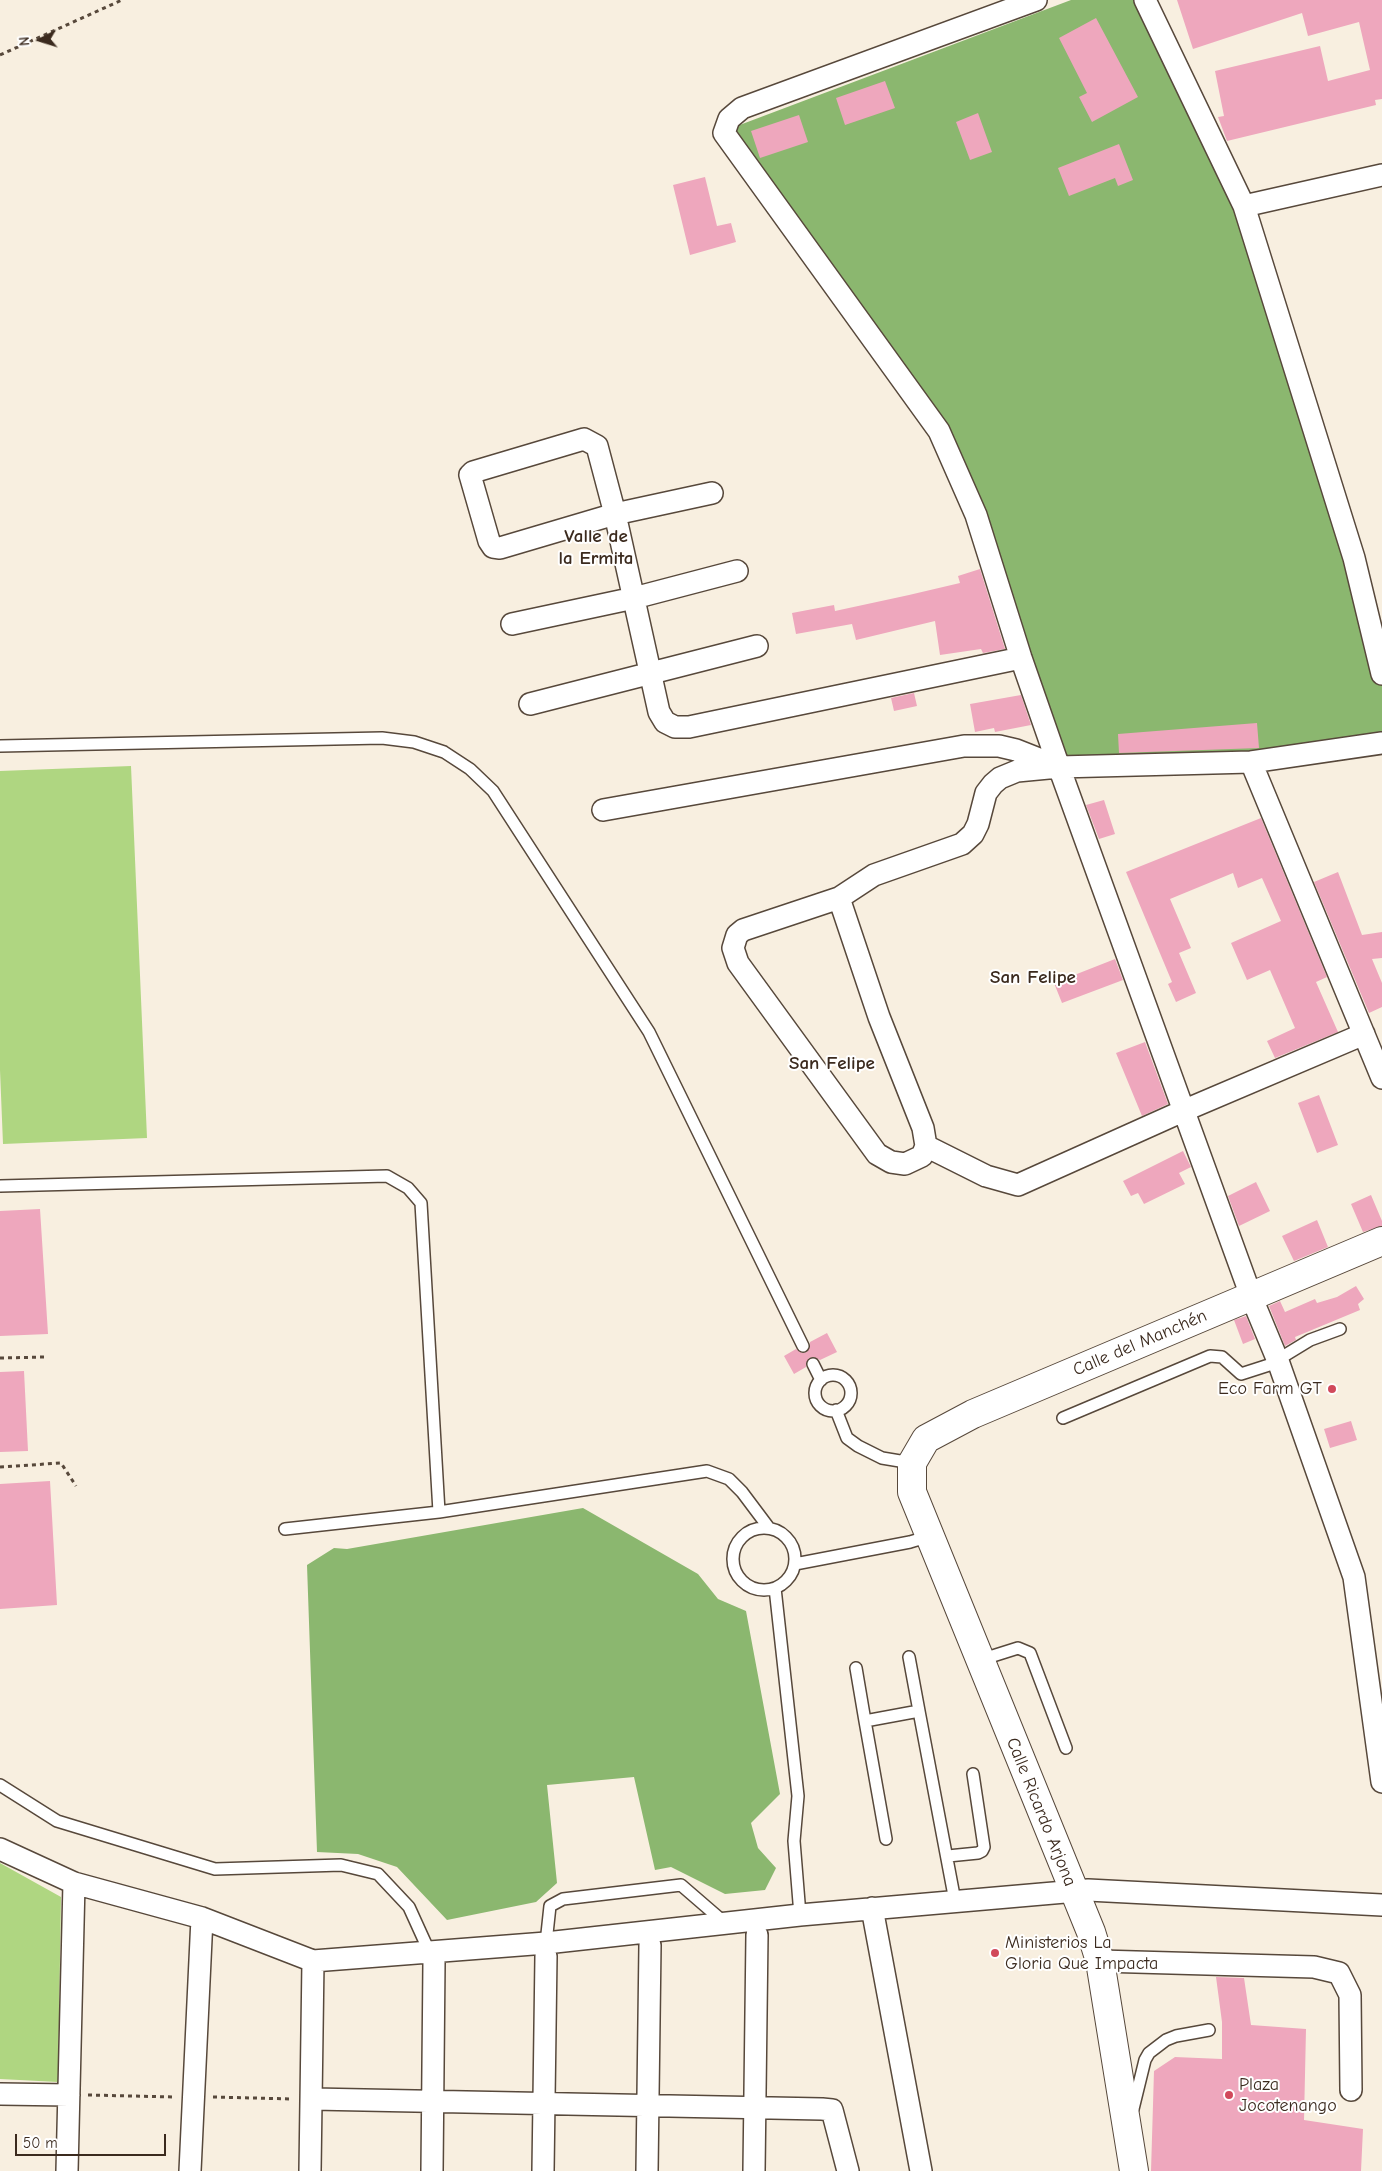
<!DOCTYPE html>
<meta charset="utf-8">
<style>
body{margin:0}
#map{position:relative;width:1382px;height:2171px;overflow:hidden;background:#f8efe0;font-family:"Comic Neue",sans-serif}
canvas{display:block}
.north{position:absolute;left:15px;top:15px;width:50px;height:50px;-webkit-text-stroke:4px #fff;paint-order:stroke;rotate:265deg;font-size:14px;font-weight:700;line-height:20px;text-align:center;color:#3b2a1e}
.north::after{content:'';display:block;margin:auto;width:18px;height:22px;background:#3b2a1e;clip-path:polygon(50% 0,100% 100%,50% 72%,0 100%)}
.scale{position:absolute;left:15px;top:2134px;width:151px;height:22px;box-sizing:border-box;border:2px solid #3b2a1e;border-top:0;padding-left:6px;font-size:15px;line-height:18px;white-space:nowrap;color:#3b2a1e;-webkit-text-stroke:4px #fff;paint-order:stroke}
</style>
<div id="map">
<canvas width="1382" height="2171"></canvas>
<div class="north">N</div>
<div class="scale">50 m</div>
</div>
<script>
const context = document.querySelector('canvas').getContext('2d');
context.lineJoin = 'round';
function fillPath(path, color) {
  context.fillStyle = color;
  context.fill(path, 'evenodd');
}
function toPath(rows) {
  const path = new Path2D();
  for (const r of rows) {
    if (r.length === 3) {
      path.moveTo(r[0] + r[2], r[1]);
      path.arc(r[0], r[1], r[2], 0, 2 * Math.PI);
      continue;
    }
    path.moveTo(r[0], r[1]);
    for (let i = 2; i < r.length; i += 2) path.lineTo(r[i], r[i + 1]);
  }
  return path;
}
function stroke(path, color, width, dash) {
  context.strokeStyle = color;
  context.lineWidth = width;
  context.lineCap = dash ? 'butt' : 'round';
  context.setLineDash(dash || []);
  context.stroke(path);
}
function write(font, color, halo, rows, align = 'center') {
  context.font = font + ' "Comic Neue",sans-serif';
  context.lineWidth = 4;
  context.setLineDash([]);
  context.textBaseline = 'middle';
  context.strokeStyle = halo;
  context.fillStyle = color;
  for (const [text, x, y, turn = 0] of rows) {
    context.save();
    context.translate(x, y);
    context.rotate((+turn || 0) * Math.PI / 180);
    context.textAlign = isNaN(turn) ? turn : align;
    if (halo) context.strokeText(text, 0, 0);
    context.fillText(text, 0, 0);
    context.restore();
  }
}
fillPath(toPath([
 [131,766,147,1138,3,1144,0,1070,0,771],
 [0,1863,61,1897,58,2082,0,2079]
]), '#afd681');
fillPath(toPath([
 [1071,0,1136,0,1237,214,1382,682,1382,737,1259,751,1061,765,941,428,729,131,737,126],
 [583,1508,698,1574,718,1599,746,1611,780,1794,751,1823,758,1848,776,1868,765,1890,725,1894,671,1867,655,1870,634,1777,547,1785,557,1883,536,1902,447,1920,397,1867,358,1854,317,1852,307,1565,334,1548,347,1549]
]), '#8bb76f');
fillPath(toPath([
 [1177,0,1382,0,1382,99,1375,100,1376,105,1227,141,1218,117,1224,116,1215,71,1320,46,1328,81,1370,70,1359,22,1308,36,1302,13,1193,49],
 [1096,18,1138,97,1092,122,1079,97,1087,93,1059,38],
 [885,81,895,108,845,125,836,98],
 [978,113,992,152,970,160,956,122],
 [799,115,808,142,760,158,751,131],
 [1119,144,1133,180,1118,186,1115,178,1069,196,1058,168],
 [705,177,717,226,731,223,736,242,690,255,673,185],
 [980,569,1005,649,983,653,981,649,940,655,935,621,856,640,852,624,796,634,792,613,834,605,835,611,909,595,960,583,958,576],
 [914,693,917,706,894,711,891,698],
 [1021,695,1031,725,995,732,994,728,975,732,970,704],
 [1257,723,1259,748,1119,753,1118,734],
 [1104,800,1115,834,1099,839,1086,805],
 [1261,818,1327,977,1316,982,1338,1032,1275,1058,1267,1041,1295,1028,1270,970,1247,980,1231,943,1281,921,1262,878,1238,888,1233,873,1170,899,1191,948,1179,953,1196,993,1176,1002,1168,984,1172,982,1126,872],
 [1338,872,1362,935,1382,932,1382,958,1372,959,1382,983,1382,1007,1369,1013,1314,882],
 [1115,959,1123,980,1062,1003,1054,983],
 [1145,1042,1168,1104,1142,1116,1116,1053],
 [1319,1095,1338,1145,1317,1153,1298,1103],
 [1183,1151,1191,1167,1179,1173,1185,1184,1144,1204,1138,1193,1131,1196,1123,1181],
 [1256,1182,1270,1211,1239,1226,1228,1196],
 [1371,1195,1382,1221,1382,1226,1363,1232,1351,1204],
 [40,1209,48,1334,0,1336,0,1211],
 [1317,1220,1328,1247,1294,1261,1282,1236],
 [1356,1286,1364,1299,1358,1304,1360,1310,1295,1337,1296,1340,1285,1346,1269,1306,1280,1301,1285,1312,1315,1299,1317,1303,1337,1297],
 [1246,1316,1255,1339,1243,1344,1234,1320],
 [827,1333,837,1352,820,1360,814,1357,809,1358,806,1363,806,1367,794,1374,784,1356,796,1349,802,1353,807,1352,810,1347,810,1342],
 [24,1371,28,1451,0,1452,0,1372],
 [1351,1421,1357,1440,1330,1448,1324,1429],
 [50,1481,57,1605,0,1609,0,1484],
 [1216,1977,1244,1978,1251,2025,1306,2029,1304,2120,1363,2129,1361,2171,1151,2171,1154,2071,1175,2057,1222,2059,1222,2022]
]), '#eea7bd');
const lane = toPath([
 [0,746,382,738,414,742,444,752,470,769,493,791,649,1032,803,1346],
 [0,1186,387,1176,408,1188,421,1203,439,1512,707,1471,729,1479,742,1492,769,1528],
 [813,1364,821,1380],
 [833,1393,18],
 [836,1410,847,1438,858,1446,882,1458,912,1463],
 [1063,1418,1210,1356,1222,1357,1241,1374,1269,1365,1310,1340,1340,1329],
 [764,1559,31],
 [285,1529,439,1512],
 [795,1564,910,1542,930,1536],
 [775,1588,798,1796,794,1841,800,1915],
 [909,1657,919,1711],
 [980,1660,1018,1648,1030,1653,1066,1748],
 [856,1668,865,1721],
 [0,1785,57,1821,215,1869,341,1865,378,1874,409,1907,429,1951],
 [886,1839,865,1721,919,1711,955,1901],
 [948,1856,978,1853,982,1851,984,1847,973,1774],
 [546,1943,550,1906,563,1899,681,1885,725,1923],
 [1133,2109,1145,2060,1149,2053,1166,2040,1176,2036,1209,2030]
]);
const street = toPath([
 [1036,0,742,108,729,119,724,133,939,431,976,515,1021,658,1059,767,1251,1296,1278,1361,1354,1577,1382,1782],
 [1145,0,1244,206,1354,558,1382,674],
 [1244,206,1382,175],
 [712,493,615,514,500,548,493,547,489,541,470,475,473,472,584,439,597,446,615,514,659,712,665,722,675,727,689,727,1021,658],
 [512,624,634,598,737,571],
 [530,704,757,646],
 [1251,762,1382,1078],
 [603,810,964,746,999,746,1016,750,1054,765],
 [839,898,879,1017,923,1128,926,1146,922,1156,905,1164,891,1162,877,1154,738,963,733,948,737,935,743,930,839,898,874,875,962,844,973,834,978,824,986,793,993,784,1000,778,1017,771,1059,767,1251,762,1382,743],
 [926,1146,986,1176,1018,1185,1183,1111,1364,1034],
 [0,1849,74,1883,202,1918,313,1961,546,1943,800,1915,1088,1890,1382,1905],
 [872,1908,921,2171],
 [1100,1961,1314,1967,1339,1973,1350,1995,1351,2090],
 [0,2094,69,2095],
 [313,2099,822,2109,832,2110,848,2171],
 [67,2171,74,1883],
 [190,2171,202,1918],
 [310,2171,313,1961],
 [432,2171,434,1962],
 [543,2171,546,1956],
 [647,2171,650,1945],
 [754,2171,757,1935]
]);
const secondary = toPath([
 [1134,2171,1100,1961,1091,1932,912,1492,912,1463,926,1439,973,1414,1382,1241]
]);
stroke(lane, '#57483b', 14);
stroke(street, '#57483b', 24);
stroke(secondary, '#57483b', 30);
stroke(toPath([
 [0,55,122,0],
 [0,1358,45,1357],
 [0,1467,61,1463,76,1486],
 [88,2095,174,2097],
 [213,2097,292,2099]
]), '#57483b', 3, [4, 4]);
stroke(lane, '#fff', 11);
stroke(street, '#fff', 21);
stroke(secondary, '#fff', 28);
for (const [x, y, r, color] of [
 [1332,1389,5,"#d1495b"],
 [995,1953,5,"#d1495b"],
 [1229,2095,5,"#d1495b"]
]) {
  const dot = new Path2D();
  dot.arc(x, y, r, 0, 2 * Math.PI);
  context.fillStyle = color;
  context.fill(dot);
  stroke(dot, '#fff', 2);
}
write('18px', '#3b2a1e', '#fff', [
 ["Calle del Manchén",1140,1343,-23],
 ["Calle Ricardo Arjona",1041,1812,68]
]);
write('18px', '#3b2a1e', '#fff', [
 ["Eco Farm GT",1322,1389,"right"],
 ["Ministerios La",1005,1943],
 ["Gloria Que Impacta",1005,1964],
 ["Plaza",1239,2085],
 ["Jocotenango",1239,2106]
], 'left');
write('bold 19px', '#3b2a1e', '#fff', [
 ["Valle de",596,537],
 ["la Ermita",596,559],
 ["San Felipe",1033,978],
 ["San Felipe",832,1064]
]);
</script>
